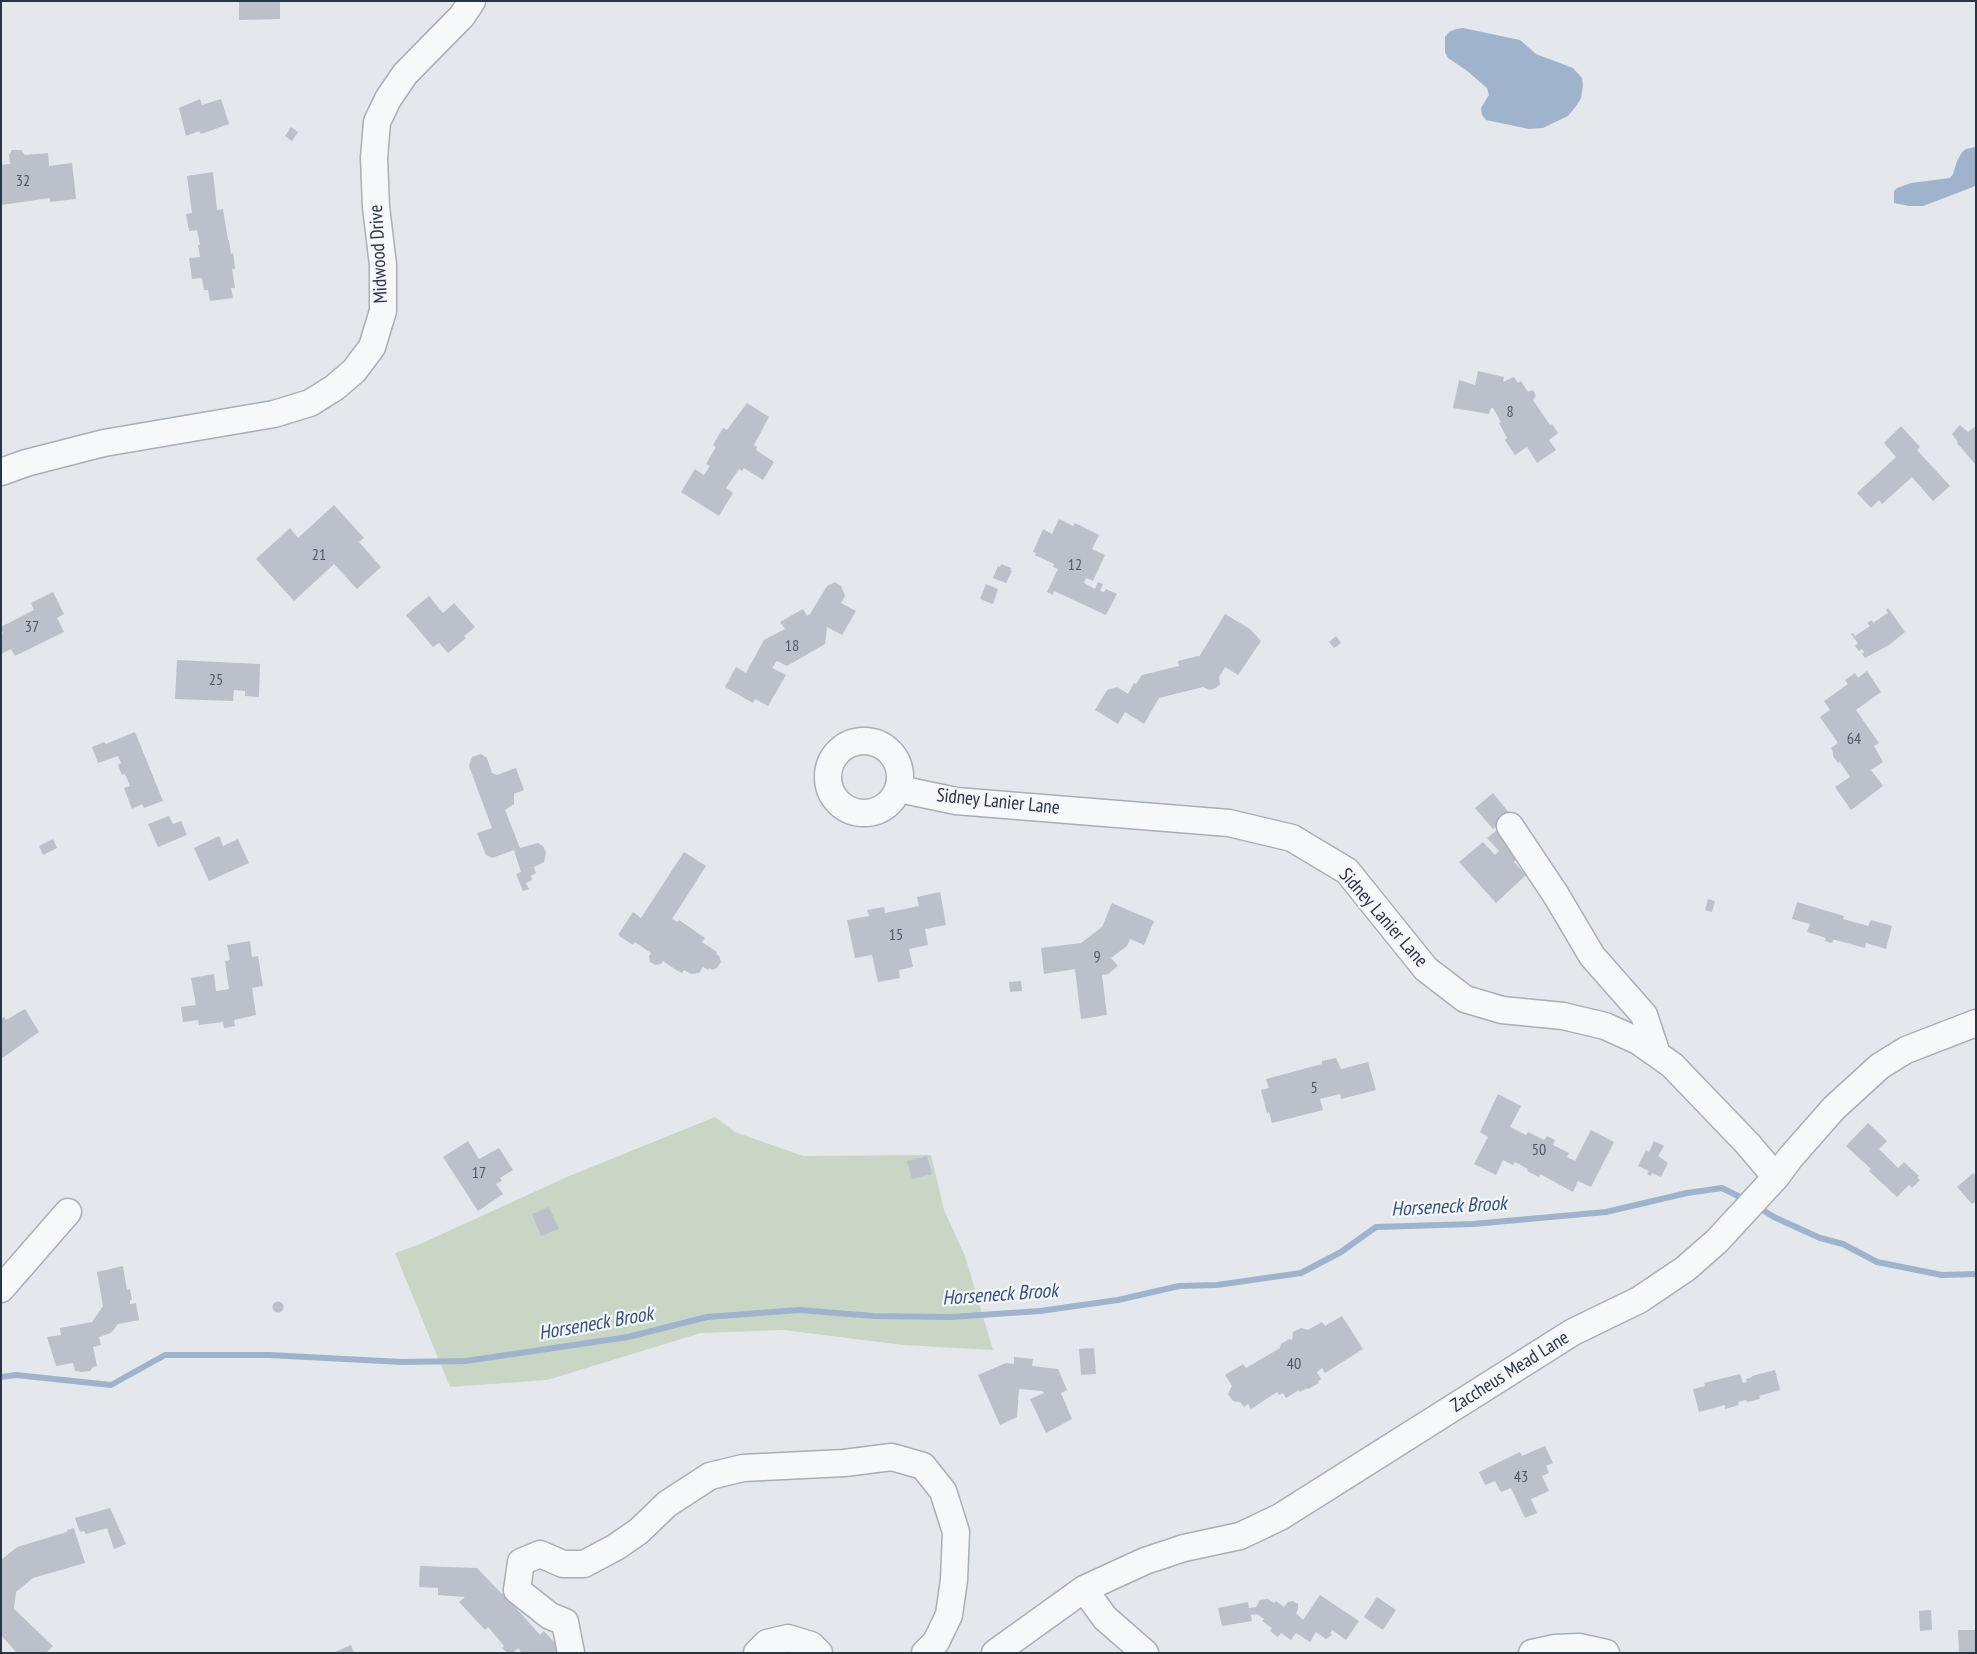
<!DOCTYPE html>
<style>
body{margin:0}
#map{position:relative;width:1977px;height:1654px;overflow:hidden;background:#e4e7ec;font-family:"PT Sans Narrow",sans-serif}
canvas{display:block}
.frame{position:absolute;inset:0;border:2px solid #2b3445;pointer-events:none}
</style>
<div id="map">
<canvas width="1977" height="1654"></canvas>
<div class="frame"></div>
</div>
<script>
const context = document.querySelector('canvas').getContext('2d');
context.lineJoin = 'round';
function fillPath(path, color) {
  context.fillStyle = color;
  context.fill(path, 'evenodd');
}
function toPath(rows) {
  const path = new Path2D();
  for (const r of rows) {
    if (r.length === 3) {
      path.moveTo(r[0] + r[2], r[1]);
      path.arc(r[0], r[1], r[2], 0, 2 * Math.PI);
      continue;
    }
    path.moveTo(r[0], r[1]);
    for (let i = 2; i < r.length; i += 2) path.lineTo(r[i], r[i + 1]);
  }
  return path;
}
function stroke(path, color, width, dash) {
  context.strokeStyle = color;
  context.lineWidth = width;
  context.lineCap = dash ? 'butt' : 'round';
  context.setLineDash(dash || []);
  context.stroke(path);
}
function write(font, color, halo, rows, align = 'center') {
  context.font = font + ' "PT Sans Narrow",sans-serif';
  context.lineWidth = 4.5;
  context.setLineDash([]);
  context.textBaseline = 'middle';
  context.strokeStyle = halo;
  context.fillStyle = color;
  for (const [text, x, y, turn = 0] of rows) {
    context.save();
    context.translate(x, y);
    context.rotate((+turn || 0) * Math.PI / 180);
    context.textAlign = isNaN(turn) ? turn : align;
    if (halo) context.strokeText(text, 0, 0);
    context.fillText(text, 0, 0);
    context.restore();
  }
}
fillPath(toPath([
 [715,1117,735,1132,803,1156,931,1155,944,1210,965,1256,993,1350,903,1345,784,1330,701,1333,547,1380,450,1387,395,1253,418,1245,567,1177]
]), '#c9d6c5');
fillPath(toPath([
 [1463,28,1520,40,1536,54,1573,68,1582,78,1583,85,1581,98,1577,105,1568,116,1543,128,1529,129,1486,120,1482,115,1481,108,1489,95,1487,88,1466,70,1448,58,1445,52,1445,37,1449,32,1456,29],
 [1976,147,1976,185,1973,187,1923,206,1909,206,1894,203,1894,191,1897,188,1911,183,1950,178,1953,174,1957,161,1962,152,1966,149]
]), '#9fb4cc');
stroke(toPath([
 [1756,1206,1774,1217,1820,1238,1843,1244,1877,1262,1942,1275,1976,1274],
 [1,1377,16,1375,111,1385,165,1355,269,1355,402,1362,466,1361,628,1337,707,1317,799,1310,874,1316,951,1317,1040,1311,1118,1300,1179,1286,1217,1285,1301,1273,1341,1252,1376,1227,1473,1224,1606,1212,1687,1193,1722,1188,1748,1201]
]), '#9fb4cc', 6);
fillPath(toPath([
 [239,1,280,1,280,19,239,20],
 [200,99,202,105,221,99,229,124,201,134,199,131,186,136,179,108],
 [291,127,298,132,292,141,285,136],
 [12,150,21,150,25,155,48,153,49,166,72,163,76,199,50,202,50,198,1,205,1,165,10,164,9,155],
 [213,172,217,210,223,209,228,240,229,240,231,254,233,253,235,269,232,269,235,288,231,288,233,298,210,301,208,290,204,290,202,278,192,279,189,258,200,257,198,245,200,245,197,230,189,231,186,214,192,213,187,176],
 [1478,371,1504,377,1503,382,1514,377,1518,383,1521,381,1528,392,1533,390,1536,396,1533,400,1550,425,1552,424,1558,433,1549,440,1556,450,1537,463,1527,447,1515,455,1505,440,1507,438,1499,423,1501,422,1493,408,1491,408,1489,414,1453,408,1459,380,1475,385],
 [747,403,769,417,754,445,757,447,756,450,774,462,763,480,744,468,742,471,739,469,726,488,733,493,719,516,681,492,695,469,704,475,710,466,706,464,716,447,713,445,723,428,727,430],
 [1960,425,1968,432,1976,426,1976,465,1957,443,1958,442,1952,434],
 [1901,426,1920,447,1917,450,1950,486,1933,501,1912,477,1882,504,1879,500,1871,508,1857,493,1896,457,1884,443],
 [334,505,364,538,359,542,381,567,357,589,334,564,294,601,256,559,290,528,298,538],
 [1059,519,1073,526,1075,523,1099,535,1092,549,1105,555,1093,581,1086,578,1084,583,1095,589,1098,582,1103,584,1100,591,1104,592,1106,589,1117,594,1106,615,1054,591,1053,595,1047,592,1058,569,1053,567,1054,564,1035,555,1036,553,1033,552,1043,529,1052,534],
 [1001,564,1011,568,1010,570,1012,571,1006,583,993,578,998,566,1000,567],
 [835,582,841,586,845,596,841,603,856,611,842,635,827,627,825,644,787,666,777,661,772,668,786,675,768,706,755,699,753,703,725,687,736,667,746,673,764,640,785,629,780,622,803,609,807,616,810,614,827,586],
 [986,584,998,589,993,604,980,599],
 [53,592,64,614,57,618,64,632,15,656,11,649,1,654,1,635,3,634,1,627,34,610,31,603],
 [429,596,443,613,454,603,475,627,464,636,466,638,448,653,439,643,433,647,406,615],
 [1888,608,1905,632,1889,645,1865,658,1862,654,1864,652,1862,649,1859,651,1855,646,1858,643,1851,634,1853,633,1855,636,1870,626,1867,623,1872,620,1873,623,1888,613,1886,610],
 [1225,614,1250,629,1261,641,1238,675,1225,667,1219,677,1220,684,1216,688,1210,690,1203,687,1159,698,1144,724,1125,712,1118,724,1095,710,1107,690,1117,687,1128,694,1134,683,1136,684,1142,675,1179,666,1178,661,1198,656,1199,657],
 [1336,636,1341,643,1334,648,1329,642],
 [177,660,260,664,259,697,245,696,245,691,234,690,233,701,175,699],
 [1867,671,1881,692,1856,710,1879,743,1874,746,1883,762,1871,770,1883,786,1851,810,1835,787,1850,777,1840,762,1838,763,1833,756,1833,752,1831,748,1838,743,1820,717,1830,710,1824,701,1848,684,1845,680,1855,673,1858,678],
 [135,732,163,801,144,808,142,804,132,809,124,788,130,786,125,774,122,775,118,765,121,763,118,756,98,763,92,747,104,742,106,744],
 [481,754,487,758,492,773,497,775,516,768,524,790,514,794,514,804,505,810,520,848,538,843,543,846,546,852,544,862,534,867,536,873,531,876,532,880,526,883,529,889,523,891,516,874,521,872,514,850,492,858,486,855,477,833,492,828,469,766,472,757],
 [1493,793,1510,814,1493,829,1475,808],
 [169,816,173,824,181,821,187,835,158,847,148,824],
 [1497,830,1517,852,1517,859,1514,862,1526,875,1496,903,1459,862,1483,842,1495,855,1499,851,1487,838],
 [219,836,223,846,238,839,249,863,209,881,194,848],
 [53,839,57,848,43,855,39,846],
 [684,852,706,866,672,919,677,922,679,920,705,938,702,942,717,952,716,954,719,956,721,962,717,968,712,970,709,968,708,970,703,967,699,973,691,974,684,970,682,973,676,970,663,961,661,964,656,965,650,962,649,956,651,953,635,942,633,945,618,935,633,912,641,918],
 [940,892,946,925,925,929,928,945,909,949,913,967,899,970,900,978,878,982,872,955,855,958,847,920,869,916,867,910,884,907,885,913,919,906,917,897],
 [1708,899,1715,901,1712,912,1705,910],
 [1797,902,1844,916,1843,919,1868,926,1871,920,1892,926,1886,949,1866,943,1865,948,1836,940,1833,940,1832,943,1825,941,1826,938,1807,932,1810,924,1792,919],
 [1112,903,1154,921,1144,945,1130,939,1127,946,1111,958,1118,966,1108,974,1102,975,1107,1015,1081,1019,1075,969,1044,974,1041,948,1081,943,1102,927],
 [250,941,252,957,258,956,263,986,252,988,256,1015,234,1020,235,1026,224,1028,223,1022,199,1025,198,1020,183,1022,181,1007,196,1005,191,978,214,974,216,991,229,989,225,961,230,960,227,945],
 [1021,981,1022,991,1010,992,1009,982],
 [25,1009,39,1032,1,1059,1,1019,4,1017,6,1020],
 [1336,1058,1341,1069,1368,1062,1376,1090,1341,1099,1340,1094,1320,1099,1323,1110,1272,1123,1269,1112,1267,1113,1261,1090,1269,1088,1266,1079,1322,1064,1322,1061],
 [1498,1094,1521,1106,1510,1127,1526,1135,1528,1132,1544,1140,1547,1136,1555,1140,1553,1145,1569,1153,1567,1157,1575,1161,1591,1130,1614,1142,1591,1187,1578,1181,1573,1192,1540,1174,1539,1177,1527,1171,1528,1169,1515,1162,1513,1165,1503,1160,1496,1175,1474,1164,1488,1137,1480,1132],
 [1868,1123,1887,1141,1879,1149,1898,1168,1904,1162,1919,1176,1917,1177,1920,1180,1912,1188,1909,1185,1897,1197,1869,1171,1871,1169,1846,1146],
 [468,1141,479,1159,499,1148,513,1170,500,1178,502,1181,496,1184,503,1194,478,1211,443,1157],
 [1654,1141,1664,1146,1658,1156,1668,1163,1661,1177,1652,1173,1651,1176,1647,1174,1649,1171,1638,1166,1646,1150,1649,1152],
 [927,1156,932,1174,912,1179,907,1161],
 [1973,1173,1976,1176,1976,1201,1972,1204,1957,1187],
 [549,1207,559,1229,541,1236,532,1214],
 [123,1266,127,1290,130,1289,132,1300,130,1300,130,1304,136,1303,139,1320,118,1324,111,1333,99,1337,101,1345,93,1347,97,1366,93,1367,90,1371,81,1372,75,1371,73,1363,56,1366,47,1337,61,1335,60,1328,92,1322,103,1306,97,1272],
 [278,1307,5.5],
 [1342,1316,1363,1349,1325,1373,1322,1368,1317,1372,1321,1379,1318,1381,1319,1383,1308,1389,1307,1388,1300,1392,1299,1390,1286,1398,1283,1393,1279,1395,1277,1392,1251,1409,1248,1404,1244,1407,1240,1402,1233,1401,1228,1394,1232,1386,1225,1375,1243,1364,1246,1368,1280,1348,1281,1344,1289,1339,1292,1340,1293,1332,1301,1328,1308,1330,1322,1322,1325,1326],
 [1094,1348,1096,1374,1081,1375,1079,1349],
 [1014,1357,1033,1359,1032,1366,1058,1369,1067,1390,1061,1393,1072,1419,1046,1433,1030,1399,1044,1393,1042,1391,1019,1389,1017,1417,1000,1425,978,1375,1006,1363,1014,1364],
 [1775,1370,1780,1390,1759,1396,1760,1399,1747,1402,1746,1400,1738,1402,1739,1405,1725,1409,1725,1405,1699,1412,1693,1389,1705,1386,1704,1383,1740,1374,1743,1383,1747,1382,1746,1379,1752,1377,1752,1376],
 [1545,1446,1553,1463,1546,1466,1549,1473,1542,1476,1549,1491,1531,1499,1537,1513,1525,1518,1511,1488,1501,1492,1495,1481,1485,1485,1479,1472,1520,1452,1522,1456],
 [110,1508,126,1544,114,1549,107,1528,86,1534,84,1531,80,1532,75,1518],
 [74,1528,85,1563,33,1578,16,1592,14,1609,53,1646,46,1653,17,1653,1,1635,1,1560,17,1547,67,1532,67,1530],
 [420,1566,477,1568,502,1594,505,1591,519,1605,516,1608,540,1635,544,1631,564,1653,522,1653,518,1648,513,1653,507,1653,502,1648,504,1646,489,1628,488,1627,485,1630,459,1602,465,1597,438,1595,438,1588,419,1587],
 [1320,1595,1359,1621,1346,1640,1332,1630,1330,1633,1332,1635,1326,1639,1316,1632,1310,1642,1296,1633,1291,1640,1281,1633,1278,1637,1270,1631,1272,1628,1262,1621,1264,1619,1257,1614,1251,1615,1252,1621,1222,1626,1218,1608,1248,1602,1249,1608,1256,1607,1260,1600,1268,1599,1274,1603,1276,1601,1284,1607,1288,1602,1293,1601,1298,1604,1298,1609,1296,1613,1303,1620],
 [1377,1597,1396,1610,1383,1630,1364,1617],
 [1931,1610,1932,1630,1920,1631,1919,1611],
 [1958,1630,1976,1630,1976,1653,1959,1653],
 [351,1645,354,1653,333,1653]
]), '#bbc0ca');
const minor = toPath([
 [1,472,26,463,104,443,274,414,310,403,334,388,354,371,372,347,383,311,383,265,376,207,374,158,377,122,388,99,405,74,462,16,472,1],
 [864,777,36],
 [899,789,956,801,1229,823,1292,838,1347,871,1426,969,1465,999,1502,1010,1563,1016,1605,1026,1638,1041,1672,1065,1747,1143,1776,1177],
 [1510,826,1556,895,1592,956,1644,1015,1657,1054],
 [1,1289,68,1212],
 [1084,1589,1105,1618,1145,1653],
 [571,1653,565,1622,550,1616,517,1590,521,1562,540,1554,563,1564,584,1564,616,1547,639,1531,667,1504,710,1476,743,1468,844,1463,892,1457,923,1466,943,1491,956,1532,954,1580,949,1615,936,1642,925,1653],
 [757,1653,767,1643,788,1638,811,1645,819,1653],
 [995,1653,1084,1589,1145,1561,1184,1548,1240,1536,1280,1517,1573,1332,1639,1300,1685,1269,1717,1241,1776,1177,1790,1158,1834,1108,1880,1066,1906,1050,1976,1023],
 [1532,1653,1555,1648,1579,1647,1606,1653]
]);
stroke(minor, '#a9aeb7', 29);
stroke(minor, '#f7f8fa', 26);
write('16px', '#4f5766', null, [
 ["32",23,181],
 ["8",1510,412],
 ["21",319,555],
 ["12",1075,565],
 ["37",32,627],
 ["18",792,646],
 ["25",216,680],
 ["64",1854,739],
 ["15",896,935],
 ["9",1097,957],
 ["5",1314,1088],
 ["50",1539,1150],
 ["17",479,1173],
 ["40",1294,1364],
 ["43",1521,1477]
]);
write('19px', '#2b3445', '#f4f6f9', [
 ["Midwood Drive",379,254,-93],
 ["Sidney Lanier Lane",998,802,6],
 ["Sidney Lanier Lane",1383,918,49],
 ["Zaccheus Mead Lane",1510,1372,-32]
]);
write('italic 20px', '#34527a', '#f4f6f9', [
 ["Horseneck Brook",1449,1207,-3],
 ["Horseneck Brook",1000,1295,-4],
 ["Horseneck Brook",596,1324,-10]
]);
</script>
